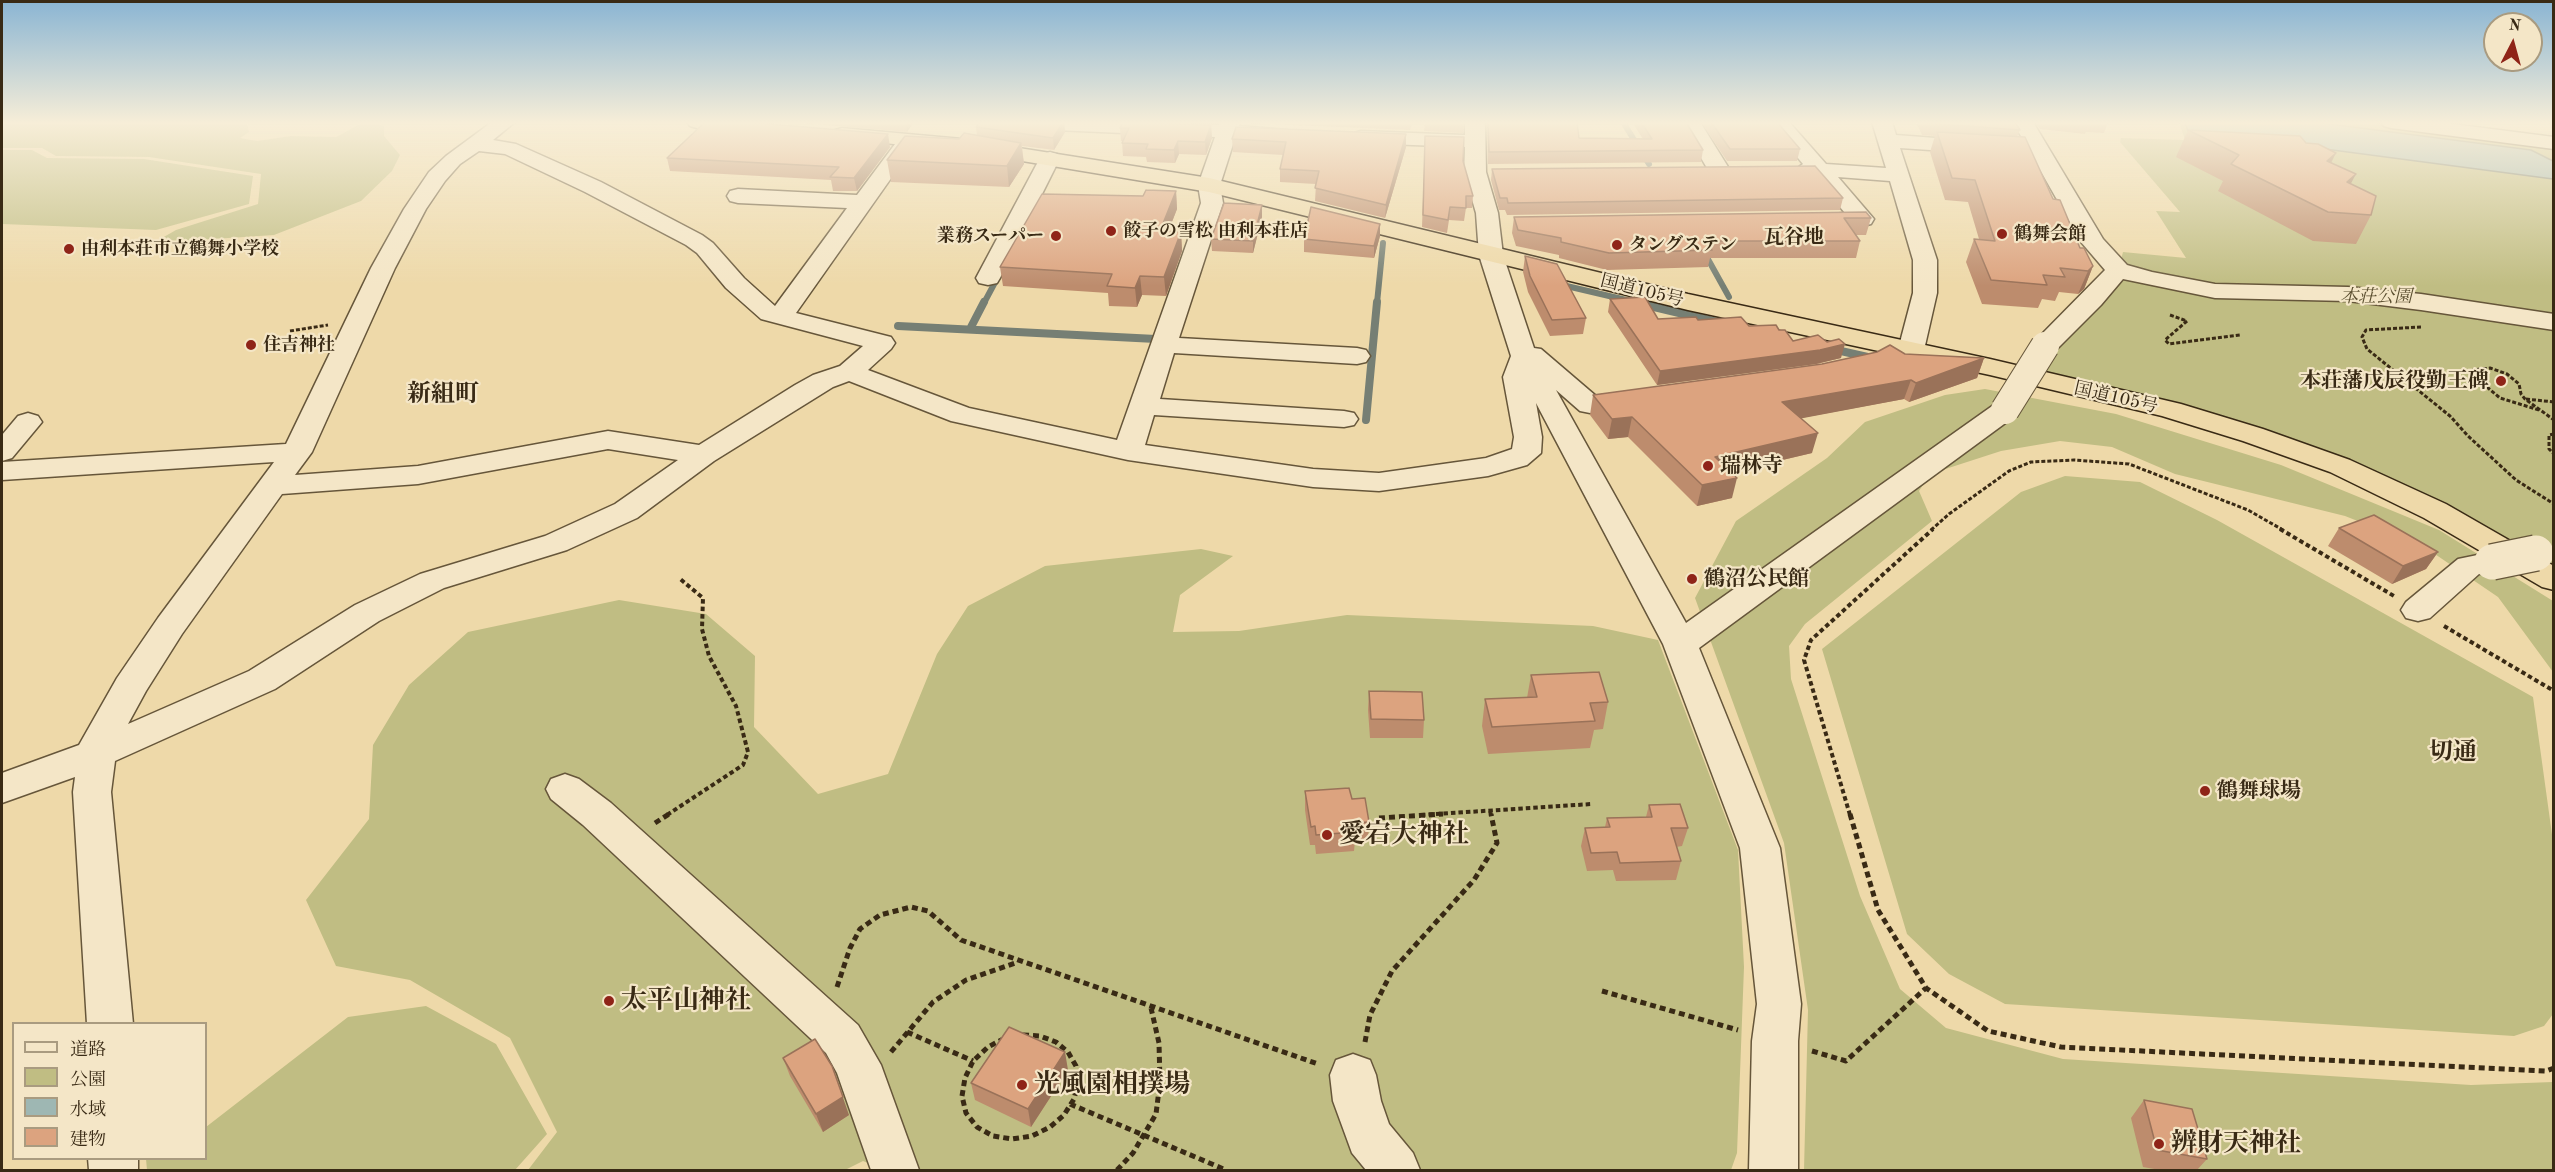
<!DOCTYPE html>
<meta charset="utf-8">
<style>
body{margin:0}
#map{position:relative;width:2555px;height:1172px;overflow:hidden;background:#eed9a9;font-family:"Old Standard TT","Noto Serif JP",serif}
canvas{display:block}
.frame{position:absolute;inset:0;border:3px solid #392a15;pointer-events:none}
.legend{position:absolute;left:12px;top:1022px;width:195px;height:138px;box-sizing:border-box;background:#f4e6c7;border:2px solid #a99b80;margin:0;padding:8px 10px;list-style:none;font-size:18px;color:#392a15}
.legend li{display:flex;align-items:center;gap:12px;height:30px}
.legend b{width:30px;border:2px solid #a99b80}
.north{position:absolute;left:2483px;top:12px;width:60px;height:60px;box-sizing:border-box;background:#f4e6c7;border:2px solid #a99b80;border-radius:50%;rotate:6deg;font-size:16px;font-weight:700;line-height:24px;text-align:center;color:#392a15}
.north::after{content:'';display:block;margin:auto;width:21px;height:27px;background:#8f2418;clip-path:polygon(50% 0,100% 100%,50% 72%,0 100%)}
</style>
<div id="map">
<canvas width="2555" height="1172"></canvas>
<div class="frame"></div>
<ul class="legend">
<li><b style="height:8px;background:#f4e6c7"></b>道路</li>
<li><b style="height:16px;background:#c0bd83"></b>公園</li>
<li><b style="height:16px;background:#9eb7b3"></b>水域</li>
<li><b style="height:16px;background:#dca37f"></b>建物</li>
</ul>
<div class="north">N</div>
</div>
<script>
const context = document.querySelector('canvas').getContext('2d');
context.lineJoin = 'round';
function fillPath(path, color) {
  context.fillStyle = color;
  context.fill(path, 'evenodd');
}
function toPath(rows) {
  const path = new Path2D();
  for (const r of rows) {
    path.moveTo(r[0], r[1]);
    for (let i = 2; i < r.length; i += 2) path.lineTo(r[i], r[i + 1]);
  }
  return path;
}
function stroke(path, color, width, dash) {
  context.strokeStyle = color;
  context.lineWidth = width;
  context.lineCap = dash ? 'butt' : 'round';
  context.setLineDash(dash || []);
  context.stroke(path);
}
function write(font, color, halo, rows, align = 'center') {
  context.font = font + ' "Old Standard TT","Noto Serif JP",serif';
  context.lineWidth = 4.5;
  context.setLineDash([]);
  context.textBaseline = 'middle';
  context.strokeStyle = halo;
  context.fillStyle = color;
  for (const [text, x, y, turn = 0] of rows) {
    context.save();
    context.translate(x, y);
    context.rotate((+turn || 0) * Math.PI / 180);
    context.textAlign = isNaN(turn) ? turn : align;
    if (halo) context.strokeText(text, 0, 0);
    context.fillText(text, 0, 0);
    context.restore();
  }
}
fillPath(toPath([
 [2,122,232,122,247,123,249,132,240,138,257,141,291,136,336,137,364,122,372,122,384,126,384,136,400,155,392,171,361,201,274,235,168,242,162,238,176,230,258,204,261,174,149,157,56,156,42,148,2,148],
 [2179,122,2367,122,2553,146,2553,580,2340,466,2027,376,2118,271,2123,252,2186,258,2156,211,2180,212,2120,142,2121,138,2185,140],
 [2,150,32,150,47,158,144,159,253,176,249,204,156,230,2,224],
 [1985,389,2116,414,2281,465,2439,530,2553,601,2553,672,2498,597,2426,548,2345,516,2175,474,2112,447,2060,441,2001,451,1930,474,1919,491,1932,521,1805,624,1789,646,1791,679,1860,896,1900,989,1946,1028,2063,1059,2471,1085,2553,1082,2553,1170,1804,1170,1808,1010,1784,843,1695,598,1736,521,1827,458,1865,422,1945,395],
 [2065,476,2140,482,2217,520,2533,697,2554,849,2553,1014,2544,1026,2514,1036,2005,1004,1949,974,1907,934,1822,649,2021,492],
 [1201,549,1233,556,1180,595,1173,632,1239,631,1347,615,1593,626,1658,640,1738,850,1744,967,1737,1153,1731,1170,885,1170,863,1161,845,1170,528,1170,557,1132,510,1038,410,980,336,966,306,900,369,819,373,745,409,685,468,632,619,600,706,614,755,656,754,727,818,794,888,774,937,654,968,606,1045,566],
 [426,1006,496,1044,547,1134,515,1170,147,1170,146,1159,206,1158,206,1127,348,1017]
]), '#c0bd83');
const water = toPath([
 [2185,122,2314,122,2531,150,2553,161,2553,179,2188,131,2185,122]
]);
fillPath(water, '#9eb7b3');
stroke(water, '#767f74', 1.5);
stroke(toPath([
 [1623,122,1649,164],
 [1704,252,1729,297],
 [1558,284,1639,303],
 [984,303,1000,273],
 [1377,303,1383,243]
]), '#767f74', 6);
stroke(toPath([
 [1633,302,1717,322],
 [898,326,1156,339],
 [970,329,984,302],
 [1832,349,1872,358],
 [1366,420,1377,302]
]), '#767f74', 8);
const minor = toPath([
 [492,122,515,122,493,140,516,144,601,182,702,235,713,243,744,278,775,306,847,208,738,203,730,201,727,196,730,191,738,189,857,195,901,136,915,136,918,140,796,313,891,337,895,343,891,349,868,370,969,408,1117,440,1201,203,1198,185,1215,137,1009,128,1002,126,999,122,1143,122,1219,125,1220,122,1240,122,1239,126,1287,130,1290,134,1287,138,1280,140,1235,138,1220,185,1223,203,1179,338,1357,348,1366,350,1370,356,1366,362,1357,364,1174,353,1160,399,1344,411,1354,413,1358,419,1354,425,1344,427,1154,415,1145,445,1313,469,1379,473,1486,458,1512,449,1514,437,1503,377,1511,356,1479,255,1476,213,1464,172,1465,147,1361,143,1354,141,1351,137,1354,133,1361,131,1465,135,1465,122,1485,122,1486,172,1498,213,1503,255,1534,348,1541,349,1596,396,1635,391,1645,393,1649,399,1645,405,1635,407,1590,413,1580,411,1556,390,1686,623,1995,404,2005,402,2015,404,2019,410,2015,416,1699,648,1780,848,1801,1004,1798,1041,1798,1170,1749,1170,1752,1041,1757,1004,1740,848,1663,644,1536,403,1542,437,1541,453,1527,465,1488,476,1379,491,1313,487,1128,460,951,421,849,381,833,387,714,461,637,518,567,550,444,588,379,621,275,689,115,761,111,792,133,1024,87,1024,73,792,75,777,2,803,2,773,79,745,117,678,158,618,274,462,2,480,2,462,286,444,371,268,404,209,429,172,446,156,492,122],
 [479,151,505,154,585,192,686,245,697,253,726,288,761,319,863,346,840,366,813,375,795,385,699,445,608,431,418,466,295,475,312,452,395,268,426,209,445,181,460,164,479,151],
 [608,449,678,460,615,504,545,536,420,574,355,605,249,671,128,724,146,691,182,634,282,494,418,484,608,449],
 [1684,122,1700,122,1730,170,1727,175,1719,176,1711,175,1682,125,1684,122],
 [1768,122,1789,122,1826,164,1886,168,1872,122,1892,122,1896,135,1976,141,1983,143,1986,147,1983,151,1976,153,1900,148,1937,260,1937,293,1924,350,1920,356,1911,358,1902,356,1898,350,1913,293,1913,260,1890,181,1838,177,1874,219,1871,224,1863,226,1826,227,1818,225,1815,220,1818,215,1845,213,1814,176,1799,174,1796,169,1803,164,1768,122],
 [2013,122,2033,122,2103,239,2127,265,2152,272,2215,284,2348,287,2421,294,2554,314,2554,330,2421,310,2348,301,2215,298,2123,279,2101,305,2054,352,2045,354,2036,352,2032,346,2036,340,2105,270,2081,242,2013,122],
 [2381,122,2437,122,2554,137,2554,149,2391,128,2384,126,2381,122],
 [1050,152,1057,154,1060,158,1000,278,997,283,988,285,979,283,976,278,1040,158,1043,154,1050,152],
 [28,413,38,416,42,422,12,458,2,461,2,435,18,416,28,413],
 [2492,552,2503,555,2508,562,2503,569,2479,574,2430,618,2418,621,2406,618,2401,610,2406,602,2458,559,2492,552],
 [565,774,579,779,611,803,858,1025,881,1065,919,1170,871,1170,837,1073,826,1053,583,825,551,799,546,789,551,779,565,774],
 [1353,1054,1370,1060,1376,1075,1381,1101,1389,1124,1413,1153,1420,1170,1366,1170,1352,1153,1333,1101,1330,1075,1336,1060,1353,1054],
 [88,1158,138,1158,138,1170,89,1170,88,1158]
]);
const highway = toPath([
 [687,122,757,122,759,125,756,129,749,131,697,128,690,126,687,122],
 [842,128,962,139,1209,178,1688,294,1990,359,2181,404,2263,429,2350,460,2446,504,2554,566,2554,590,2542,587,2424,518,2330,472,2243,441,2162,416,1990,375,1688,310,1209,192,962,151,835,138,832,134,835,130,842,128]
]);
stroke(minor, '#66563a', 3);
stroke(highway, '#392a15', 3);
stroke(toPath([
 [2170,315,2187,321],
 [2187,321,2165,340,2169,344,2240,335],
 [2421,327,2366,330,2362,337,2367,349,2450,416,2468,436,2516,480,2554,504],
 [290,331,328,325],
 [2526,399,2554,402],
 [2539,410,2500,398,2481,382,2473,370,2490,368,2507,374,2519,384,2521,394,2525,399,2554,420],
 [2554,434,2549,435,2549,449,2554,454],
 [1931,530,1949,514,2009,471,2031,462,2074,460,2129,464,2248,510,2283,530]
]), '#392a15', 3, [4, 2]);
stroke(toPath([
 [2280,529,2394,596],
 [2444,626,2554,691],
 [1490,811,1491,815],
 [667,815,743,765,748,752,736,706,709,656,702,629,703,598,679,578],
 [1421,815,1592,804],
 [1850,815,1804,660,1811,640,1933,529]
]), '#392a15', 4, [4.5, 3]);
stroke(toPath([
 [1850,814,1878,910,1926,988,1988,1031,2061,1047,2546,1071,2554,1068],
 [1379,818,1443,814],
 [655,823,669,814],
 [837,987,850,948,860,929,880,915,911,907,928,911,961,940,1318,1064],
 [1602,991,1738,1030],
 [907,1032,973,1061],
 [1023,1035,1040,1036,1056,1042,1068,1052,1076,1066,1078,1082,1074,1099,1064,1115,1050,1127,1032,1136,1012,1139,993,1136,977,1127,966,1113,962,1096,965,1078,973,1061,988,1047,1005,1038,1023,1035],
 [1365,1042,1370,1015,1392,971,1474,880,1497,843,1491,814],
 [1812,1051,1846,1061,1926,988],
 [891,1052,933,1002,966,980,1018,962],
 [1070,1104,1226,1170],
 [1117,1170,1133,1153,1156,1114,1160,1082,1159,1043,1151,1008]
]), '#392a15', 5, [6, 4]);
fillPath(minor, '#f4e6c7');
fillPath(highway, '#eed9a9');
const minorBridgeFar1 = toPath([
 [2005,410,2045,346]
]);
const minorBridge = toPath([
 [2492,562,2536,553]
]);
stroke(minorBridgeFar1, '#66563a', 30, []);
stroke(minorBridge, '#66563a', 38, []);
stroke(minorBridgeFar1, '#f4e6c7', 28);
stroke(minorBridge, '#f4e6c7', 35);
fillPath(toPath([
 [790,122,914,122,907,132],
 [1064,122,1065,132,1054,150,1022,146,1024,164,1009,187,891,182,887,160,959,139,977,135,976,127],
 [1241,122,1413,122,1410,130,1242,123],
 [1425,122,1464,122,1463,133,1424,131],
 [1487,122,1577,122,1579,138,1643,139,1632,122,1686,122,1703,150,1701,162,1488,164],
 [1701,122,1777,122,1800,149,1797,161,1727,161],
 [1916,122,2015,122,2020,130,2017,137,2080,248,2093,266,2084,289,2078,294,2059,292,2055,301,2042,299,2038,308,1982,304,1966,262,1974,239,1979,239,1968,202,1945,200,1930,152,1935,136,1922,135],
 [2035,122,2108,122,2104,133,2086,132,2085,134,2040,129],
 [2549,122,2553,122,2553,132],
 [1211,125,1212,138,1206,155,1179,154,1175,163,1147,162,1146,157,1123,156,1122,143,1123,141,1121,141,1120,128],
 [2188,130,2306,143,2332,163,2351,184,2371,215,2356,244,2313,241,2218,191,2223,181,2176,157],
 [1406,134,1406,147,1385,218,1315,201,1316,184,1280,182,1280,169,1283,155,1233,152,1232,139],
 [1425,136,1463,161,1473,196,1472,208,1466,208,1464,221,1449,220,1447,233,1422,227],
 [890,147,857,191,833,191,831,180,670,171,667,158],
 [1492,169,1843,198,1840,210,1507,215,1505,210,1499,210,1491,180],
 [1176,191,1177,209,1168,232,1181,232,1182,251,1166,296,1142,295,1137,307,1109,306,1108,293,1003,286,1000,267,1143,196],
 [1262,217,1253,253,1212,251,1211,239],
 [1514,217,1871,218,1866,235,1856,235,1860,241,1856,258,1710,258,1708,267,1607,270,1559,258,1559,255,1516,246,1512,233],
 [1380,224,1380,236,1374,258,1304,252,1304,239],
 [1525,256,1586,318,1583,334,1550,336,1528,292,1523,272],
 [1610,299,1658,319,1698,320,1779,330,1793,341,1841,358,1816,364,1657,385,1608,312],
 [1905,354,1984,358,1977,378,1909,402,1904,399,1801,418,1812,453,1732,472,1732,498,1697,506,1628,437,1608,439,1590,415,1593,395],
 [2339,528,2438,552,2426,569,2392,584,2328,546],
 [1531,675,1608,702,1603,729,1594,730,1590,748,1488,754,1482,726,1485,699,1527,698],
 [1369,691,1424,720,1423,738,1370,738,1368,710],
 [1305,791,1352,799,1369,822,1368,840,1355,841,1354,851,1316,854,1315,845,1310,845,1305,810],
 [1649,805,1688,828,1682,846,1676,847,1681,861,1676,880,1616,881,1613,870,1587,871,1581,846,1585,828,1605,827,1607,818,1646,817],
 [783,1058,849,1115,823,1132,790,1076],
 [1068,1070,1031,1127,975,1100,971,1083],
 [2144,1100,2207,1159,2197,1170,2160,1170,2143,1167,2131,1118]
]), '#bd8c6d');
fillPath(toPath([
 [907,122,914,122,907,132,906,123],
 [1063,122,1064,122,1065,132,1054,150,1053,138],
 [1211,125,1212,138,1206,155,1205,142],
 [888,134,890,147,857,191,854,178],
 [1406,134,1406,147,1385,218,1386,205],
 [1178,141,1179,154,1175,163,1174,150],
 [1021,143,1024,164,1009,187,1007,166],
 [2336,153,2322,181,2327,161],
 [2356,174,2341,202,2347,182],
 [1176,191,1177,209,1161,250,1160,231],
 [1262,205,1262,217,1253,253,1253,241],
 [1380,224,1380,236,1374,258,1374,246],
 [1181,232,1182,251,1166,296,1164,277],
 [2093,266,2084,289,2078,294,2088,271],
 [1140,276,1142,295,1137,307,1135,288],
 [1845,344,1841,358,1816,364,1657,385,1660,371],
 [1984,358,1977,378,1909,402,1916,383],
 [1911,380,1904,399,1777,423,1782,402],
 [1632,417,1628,437,1608,439,1612,419],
 [1818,433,1812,453,1710,477,1715,457],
 [1737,478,1732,498,1697,506,1702,485],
 [2438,552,2426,569,2392,584,2403,566],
 [1065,1052,1068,1070,1031,1127,1028,1109],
 [832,1066,849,1115,823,1132,816,1114]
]), '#9a7259');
const building = toPath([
 [705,122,746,122,888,134,854,178,830,177,839,167,667,158,705,122],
 [980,122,1063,122,1053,138,976,127,980,122],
 [1123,122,1211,125,1205,142,1178,141,1174,150,1146,149,1148,144,1122,143,1129,128,1120,128,1123,122],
 [1488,122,1577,122,1579,138,1652,139,1641,122,1686,122,1703,150,1489,152,1488,122],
 [1711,122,1777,122,1800,149,1730,149,1711,122],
 [1925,122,2015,122,2020,130,1925,123,1925,122],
 [1236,127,1406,134,1386,205,1315,188,1319,171,1280,169,1286,142,1232,139,1236,127],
 [2188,130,2300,136,2306,143,2318,144,2336,153,2327,161,2356,174,2347,182,2376,196,2371,215,2328,212,2231,164,2239,155,2188,130],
 [1937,132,2025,137,2053,199,2060,200,2080,248,2084,248,2093,266,2088,271,2060,268,2065,277,2043,275,2047,285,1991,280,1974,239,1995,241,1975,180,1952,178,1937,132],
 [964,133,1021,143,1007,166,887,160,905,136,959,139,964,133],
 [1425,136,1464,137,1463,161,1473,196,1466,196,1466,208,1450,207,1448,220,1423,215,1425,136],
 [1815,166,1843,198,1508,203,1507,198,1500,198,1492,169,1815,166],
 [1146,190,1176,191,1160,231,1181,232,1164,277,1140,276,1135,288,1107,286,1112,274,1000,267,1042,194,1143,196,1146,190],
 [1224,203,1262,205,1253,241,1211,239,1224,203],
 [1311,207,1380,224,1374,246,1304,239,1311,207],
 [1866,212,1871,218,1844,218,1860,241,1707,241,1712,250,1609,253,1561,242,1561,238,1518,230,1514,217,1866,212],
 [1525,256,1557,264,1586,318,1552,320,1530,276,1525,256],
 [1645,297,1658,319,1696,317,1698,320,1741,317,1749,326,1776,325,1779,330,1785,330,1793,341,1818,335,1827,342,1839,339,1845,344,1820,350,1660,371,1610,299,1645,297],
 [1890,345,1905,354,1984,358,1916,383,1911,380,1782,402,1818,433,1715,457,1737,478,1702,485,1632,417,1612,419,1593,395,1822,364,1877,352,1890,345],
 [2374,515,2438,552,2403,566,2339,528,2374,515],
 [1599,672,1608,702,1590,703,1595,721,1492,727,1485,699,1537,697,1531,675,1599,672],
 [1369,691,1422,692,1424,720,1371,719,1369,691],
 [1349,788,1352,799,1365,798,1369,822,1354,823,1355,832,1316,835,1315,826,1311,827,1305,791,1349,788],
 [1680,804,1688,828,1671,828,1681,861,1620,863,1617,852,1591,853,1585,828,1610,827,1607,818,1652,817,1649,805,1680,804],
 [1009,1027,1065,1052,1028,1109,971,1083,1009,1027],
 [815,1039,832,1066,843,1097,816,1114,783,1058,815,1039],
 [2144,1100,2192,1109,2207,1159,2157,1150,2144,1100]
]);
fillPath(building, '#dca37f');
stroke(building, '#9a7259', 1.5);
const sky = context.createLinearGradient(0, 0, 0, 286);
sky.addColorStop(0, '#8ab5d3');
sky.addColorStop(0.43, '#f7eed8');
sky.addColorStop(1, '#f7eed800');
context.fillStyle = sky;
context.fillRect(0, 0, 2555, 286);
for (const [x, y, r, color] of [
 [1111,231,6,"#8f2418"],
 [2002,234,6,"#8f2418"],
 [1056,236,6,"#8f2418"],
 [1617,245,6,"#8f2418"],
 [69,249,6,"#8f2418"],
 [251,345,6,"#8f2418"],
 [2501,381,6,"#8f2418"],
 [1708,466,6,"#8f2418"],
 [1692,579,6,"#8f2418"],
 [2205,791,6,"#8f2418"],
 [1327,835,6,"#8f2418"],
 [609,1001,6,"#8f2418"],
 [1022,1085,6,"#8f2418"],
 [2159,1144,6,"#8f2418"]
]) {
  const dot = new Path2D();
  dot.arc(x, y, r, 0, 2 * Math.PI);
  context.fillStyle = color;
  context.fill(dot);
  stroke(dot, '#f4e6c7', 2);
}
write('bold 18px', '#392a15', '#f4e6c7', [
 ["餃子の雪松 由利本荘店",1123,231],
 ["鶴舞会館",2014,234],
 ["業務スーパー",1044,236,"right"],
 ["タングステン",1629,245],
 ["由利本荘市立鶴舞小学校",81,249],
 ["住吉神社",263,345]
], 'left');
write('18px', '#392a15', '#f4e6c7', [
 ["国道105号",1642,291,14],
 ["国道105号",2116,398,13]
]);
write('italic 18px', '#5b4f30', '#f4e6c7', [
 ["本荘公園",2376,297]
]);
write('bold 20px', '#392a15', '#f4e6c7', [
 ["瓦谷地",1794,238]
]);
write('bold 21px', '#392a15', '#f4e6c7', [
 ["本荘藩戊辰役勤王碑",2489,381,"right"],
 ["瑞林寺",1720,466],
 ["鶴沼公民館",1704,579],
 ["鶴舞球場",2217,791]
], 'left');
write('bold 24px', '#392a15', '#f4e6c7', [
 ["新組町",443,395],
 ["切通",2453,753]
]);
write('bold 26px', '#392a15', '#f4e6c7', [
 ["愛宕大神社",1339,835],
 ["太平山神社",621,1001],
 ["光風園相撲場",1034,1085],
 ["辨財天神社",2171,1144]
], 'left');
</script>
